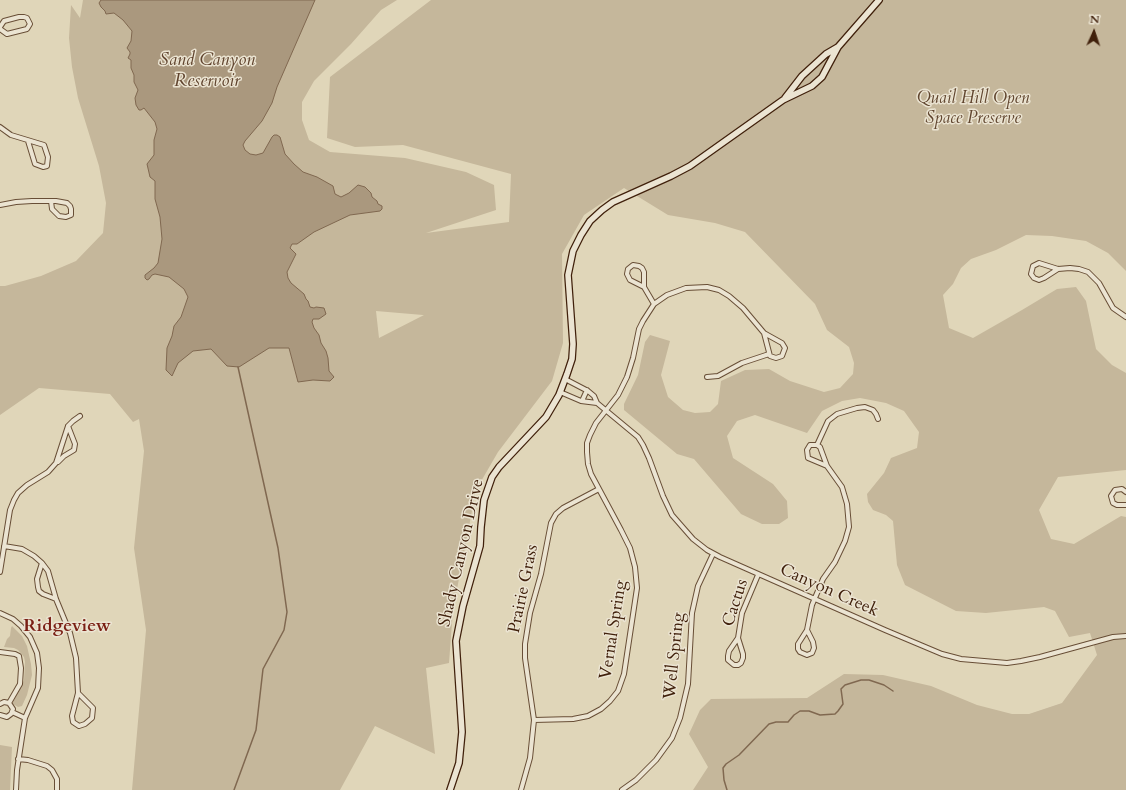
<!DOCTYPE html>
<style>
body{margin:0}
#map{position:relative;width:1126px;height:790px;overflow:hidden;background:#e0d6b9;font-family:Cardo,serif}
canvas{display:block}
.north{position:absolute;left:1074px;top:12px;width:40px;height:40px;-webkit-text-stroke:3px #ebe4d2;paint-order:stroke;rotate:3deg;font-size:11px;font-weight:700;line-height:16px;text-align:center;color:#40200b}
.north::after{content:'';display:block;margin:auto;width:14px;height:18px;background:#40200b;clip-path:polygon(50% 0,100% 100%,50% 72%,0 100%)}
</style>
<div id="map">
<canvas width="1126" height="790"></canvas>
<div class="north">N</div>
</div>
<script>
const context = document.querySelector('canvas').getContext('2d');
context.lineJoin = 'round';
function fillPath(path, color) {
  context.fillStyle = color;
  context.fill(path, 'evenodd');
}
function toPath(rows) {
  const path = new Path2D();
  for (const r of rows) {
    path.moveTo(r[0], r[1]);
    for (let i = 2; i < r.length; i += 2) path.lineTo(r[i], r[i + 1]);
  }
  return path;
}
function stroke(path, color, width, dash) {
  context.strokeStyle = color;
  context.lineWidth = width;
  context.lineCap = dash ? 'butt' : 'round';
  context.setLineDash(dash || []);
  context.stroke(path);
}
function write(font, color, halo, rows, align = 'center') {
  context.font = font + ' Cardo,serif';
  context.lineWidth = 3;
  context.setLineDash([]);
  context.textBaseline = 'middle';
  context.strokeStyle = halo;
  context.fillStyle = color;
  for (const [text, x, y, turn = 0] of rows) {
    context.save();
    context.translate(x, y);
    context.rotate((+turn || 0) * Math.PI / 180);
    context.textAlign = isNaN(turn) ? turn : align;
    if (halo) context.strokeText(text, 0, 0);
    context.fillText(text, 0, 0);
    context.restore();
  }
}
fillPath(toPath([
 [83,0,397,0,381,10,351,44,314,81,302,102,302,120,309,140,330,152,405,158,466,172,494,185,496,210,426,233,509,222,511,174,403,145,355,147,327,138,330,77,431,0,1126,0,1126,271,1108,253,1086,241,1052,236,1026,235,996,250,971,259,961,268,953,284,943,295,949,328,973,338,1022,310,1057,289,1076,287,1086,301,1096,349,1112,365,1126,373,1126,470,1058,477,1039,510,1051,539,1074,544,1121,516,1126,517,1126,790,693,790,708,767,689,734,700,710,711,699,807,698,844,674,883,675,931,686,977,705,1012,714,1029,714,1062,703,1097,655,1090,633,1069,637,1055,611,1044,607,986,613,956,611,905,585,897,565,893,521,886,515,873,510,868,502,867,494,884,473,891,458,917,448,919,432,904,411,886,403,860,398,842,401,822,411,807,433,755,415,737,421,727,436,733,458,773,484,787,501,788,518,779,524,762,524,741,514,694,459,677,454,624,410,624,404,638,375,645,342,650,335,670,341,661,375,668,397,683,410,695,413,710,412,718,404,721,381,745,370,769,369,790,381,824,392,840,388,853,374,854,363,849,347,827,330,815,304,745,232,715,223,668,215,624,188,584,215,562,254,563,343,552,381,498,452,476,490,453,610,449,663,426,668,435,754,375,726,340,790,132,790,146,630,134,548,144,451,139,419,133,422,110,394,39,388,0,415,0,286,5,286,41,276,76,261,103,233,106,203,99,166,78,98,72,67,69,38,71,5,80,18],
 [376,311,423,315,424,315,379,338],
 [12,626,22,636,27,646,31,664,32,675,27,695,22,706,18,707,13,704,13,702,21,687,24,680,25,662,24,657,18,650,14,648,4,647,7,639,10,636,11,628],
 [0,745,12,747,10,790,0,790]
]), '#c5b79b');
const water = toPath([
 [101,0,315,0,277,87,272,103,262,121,245,141,243,145,245,150,250,154,256,155,263,153,272,137,274,135,277,135,280,137,285,154,294,164,303,172,317,177,333,186,335,194,341,197,349,193,358,185,365,187,371,193,372,197,377,201,378,204,382,206,382,209,380,211,350,215,314,232,297,244,292,244,290,248,296,254,287,272,288,278,291,283,304,294,306,299,308,301,310,307,314,308,316,307,324,308,326,314,319,319,313,319,312,322,314,328,319,335,321,343,326,351,328,358,329,371,334,377,330,381,313,380,298,382,289,348,269,348,239,367,227,366,211,349,193,351,178,363,172,376,166,370,167,348,172,336,174,326,181,317,188,297,184,289,169,277,155,274,152,275,149,279,147,280,145,278,145,275,154,268,158,263,162,239,160,217,155,199,155,181,150,177,147,164,154,155,154,140,157,129,155,122,144,108,141,110,139,110,136,105,135,98,138,90,134,82,134,75,131,68,131,60,128,58,130,54,130,52,127,48,131,41,132,31,123,20,114,13,106,14,105,11,101,7,99,3,101,0]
]);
fillPath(water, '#aa987e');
stroke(water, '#806850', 1);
stroke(toPath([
 [234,790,256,730,263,669,284,630,287,612,278,548,238,367],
 [727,790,724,780,723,768,726,764,739,755,769,724,776,722,788,722,794,715,800,711,809,711,820,715,835,714,838,711,843,704,841,689,845,685,861,680,869,680,884,685,893,691]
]), '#806850', 1.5);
const street = toPath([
 [0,27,4,21,19,17,24,17,27,18,30,24,27,29,7,34,0,29],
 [0,127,11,135,44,145,48,157,47,166,43,167,35,164,28,141],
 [0,205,16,202,32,201,56,201,67,203,70,206,71,209,71,215,66,217,59,216,52,209,51,201],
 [1058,269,1044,278,1039,280,1034,278,1031,274,1033,266,1039,263,1058,269,1070,268,1079,269,1088,272,1099,283,1113,308,1126,317],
 [644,287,644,272,642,268,639,266,633,265,628,269,627,274,630,280,644,287,654,304],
 [707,377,718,376,742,363,769,354],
 [565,379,588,391,594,396,597,403,638,437,643,445,649,458,663,496,672,515,693,539,707,550,720,557,885,630,942,654,961,659,1007,663,1021,661,1040,657,1113,637,1126,636],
 [560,392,581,401,597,403],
 [582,401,587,390],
 [817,445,828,421,837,414,857,408,865,407,873,410,876,414,878,419],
 [58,462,64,456,74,450,75,444,68,426],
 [1126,492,1122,489,1115,490,1111,496,1113,503,1117,505,1126,505],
 [4,546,22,549,34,556,42,563,48,571,56,599,70,633,76,658,78,693,72,716,73,722,79,726,85,724,92,718,93,708,78,693],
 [42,563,37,579,38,587,39,591,43,594,56,599],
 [0,572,10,510,14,500,18,493,27,485,48,472,56,463,68,426,73,421,80,416],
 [0,613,13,619,21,626,30,637,37,653,39,668,38,688,25,718,17,770,16,790],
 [807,630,813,642,814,648,812,653,807,655,800,652,798,649,798,644,807,630,812,605,823,579,835,562,845,541,849,527,847,504,842,487,827,466,820,447,817,445,810,445,807,450,808,458,827,466],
 [738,638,729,651,728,656,728,660,734,665,738,665,741,663,743,658,743,654,738,638,742,613,758,575],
 [0,652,15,654,19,656,21,668,20,684,9,703],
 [0,704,4,702,9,703,13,709,11,714,7,717,0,715],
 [12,712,25,718],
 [534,720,573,719,588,716,601,709,610,701,618,691,624,674,637,588,635,567,630,548,621,530,591,474,588,464,587,452,587,443,590,435,596,423,618,395,627,377,633,358,639,329,643,321,654,304,667,295,686,288,707,287,719,290,729,296,743,308,764,333,782,343,785,348,782,356,776,358,770,356,764,333],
 [18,759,28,760,47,766,52,770,57,779,57,790],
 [521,790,530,758,534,720,525,658,525,644,530,613,541,574,551,523,556,514,563,508,599,489],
 [622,790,636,780,656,760,672,738,680,718,688,684,692,613,698,586,713,554]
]);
const secondary = toPath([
 [785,98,802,76,826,54,838,47,879,0],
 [450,790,459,763,462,732,456,641,463,606,480,546,481,527,484,500,492,477,499,467,546,417,559,395,567,374,572,359,573,344,568,275,573,251,581,235,590,221,602,210,613,202,671,176,690,166,783,100,812,86,822,77,838,47]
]);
stroke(street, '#684e36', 6);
stroke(secondary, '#40200b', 8);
stroke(street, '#ebe4d2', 4);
stroke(secondary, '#ebe4d2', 5.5);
write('italic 17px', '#61462f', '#ebe4d2', [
 ["Quail Hill Open",973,99],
 ["Space Preserve",973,119]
]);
write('17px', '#40200b', '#ebe4d2', [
 ["Shady Canyon Drive",462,553,-77],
 ["Prairie Grass",524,589,-78],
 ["Canyon Creek",829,591,24],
 ["Cactus",736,603,-72],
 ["Vernal Spring",614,630,-81],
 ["Well Spring",675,656,-84]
]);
write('italic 18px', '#60442e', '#ebe4d2', [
 ["Sand Canyon",207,61],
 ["Reservoir",207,82]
]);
write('bold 18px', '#7a1f14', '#ebe4d2', [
 ["Ridgeview",67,627]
]);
</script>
